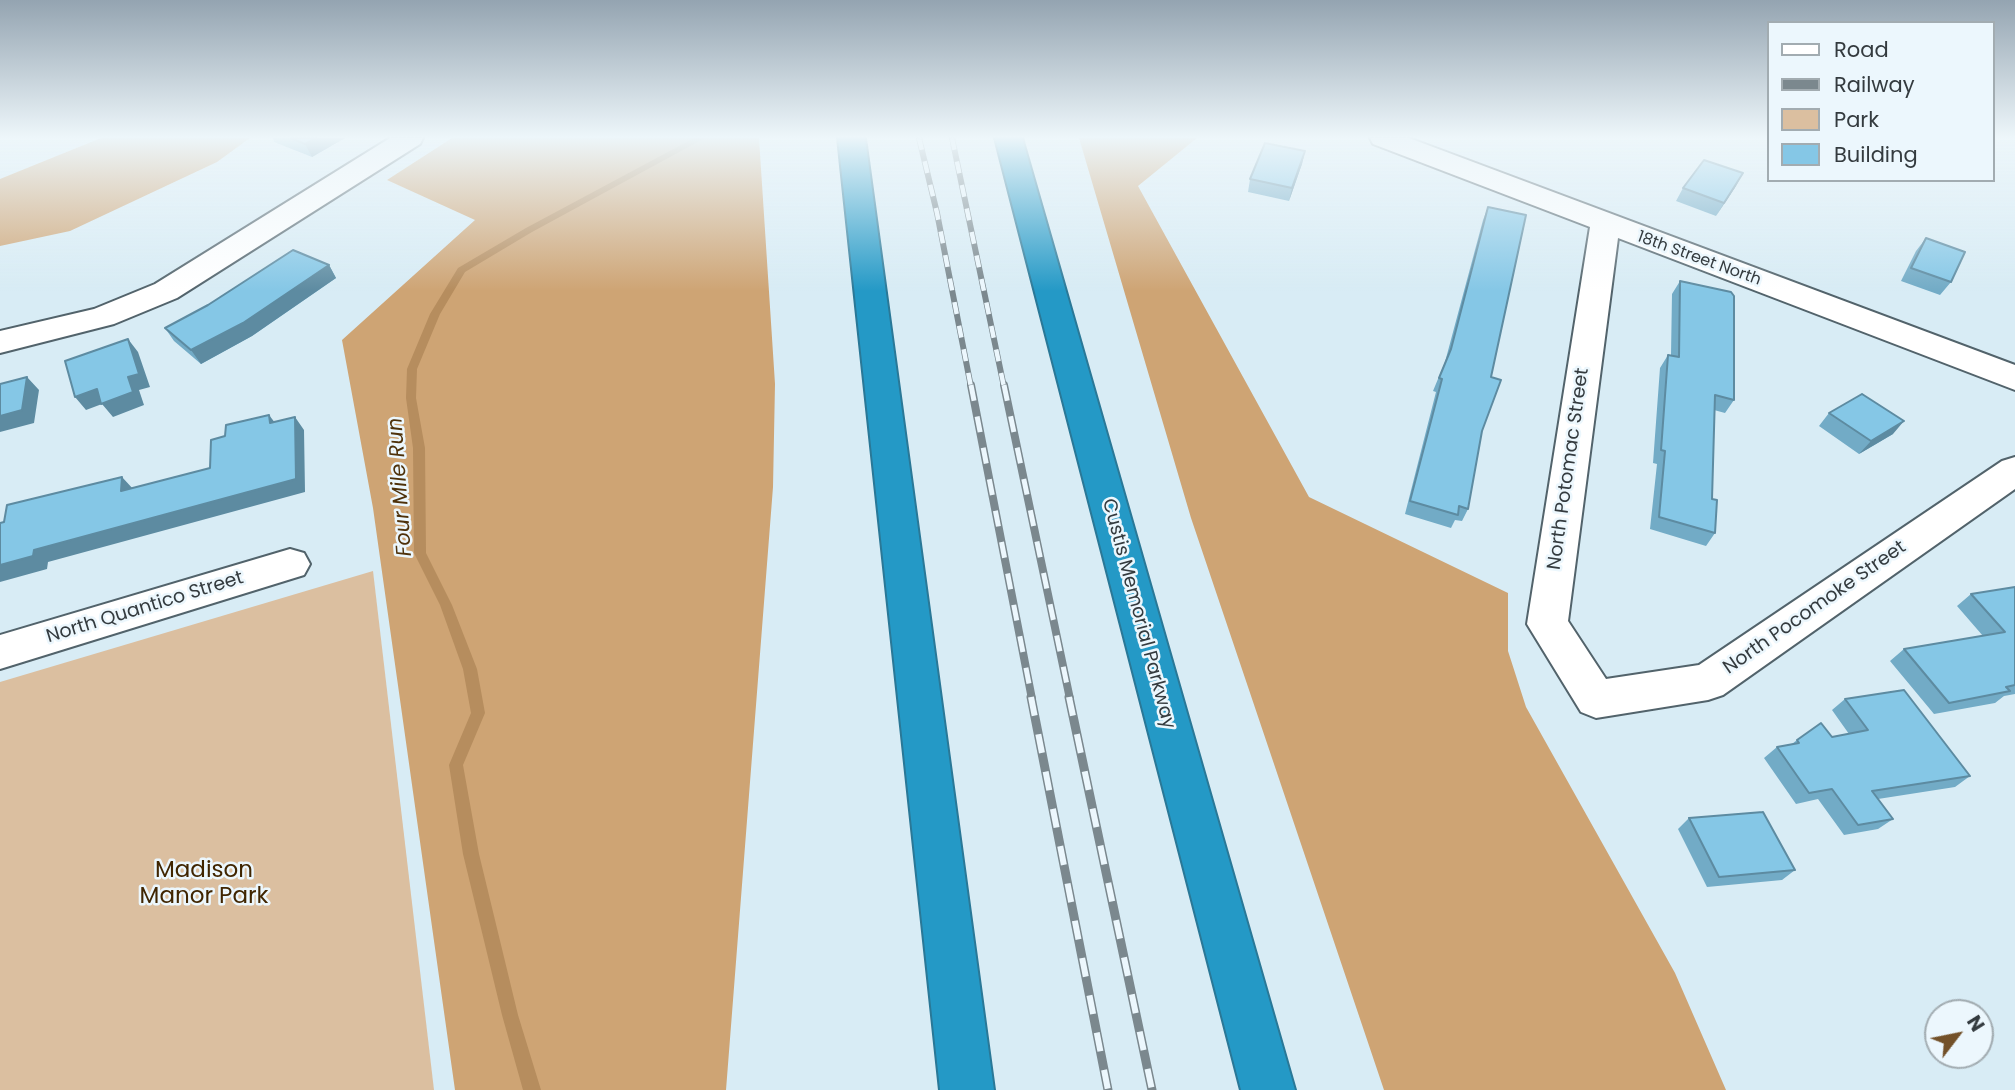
<!DOCTYPE html>
<style>
body{margin:0}
#map{position:relative;width:2015px;height:1090px;overflow:hidden;background:#d8ecf5;font-family:Poppins,sans-serif}
canvas{display:block}
.legend{position:absolute;left:1767px;top:21px;width:228px;height:161px;box-sizing:border-box;background:#ecf7fd;border:2px solid #a2acb1;margin:0;padding:9px 12px;list-style:none;font-size:21px;color:#343b3f}
.legend li{display:flex;align-items:center;gap:14px;height:35px}
.legend b{width:35px;border:2px solid #a2acb1}
.north{position:absolute;left:1924px;top:999px;width:70px;height:70px;box-sizing:border-box;background:#ecf7fd;border:2px solid #a2acb1;border-radius:50%;rotate:58deg;font-size:19px;font-weight:700;line-height:28px;text-align:center;color:#343b3f}
.north::after{content:'';display:block;margin:auto;width:24px;height:32px;background:#735129;clip-path:polygon(50% 0,100% 100%,50% 72%,0 100%)}
</style>
<div id="map">
<canvas width="2015" height="1090"></canvas>
<ul class="legend">
<li><b style="height:9px;background:#fff"></b>Road</li>
<li><b style="height:9px;background:#7b888e"></b>Railway</li>
<li><b style="height:19px;background:#dbbfa0"></b>Park</li>
<li><b style="height:19px;background:#85c7e6"></b>Building</li>
</ul>
<div class="north">N</div>
</div>
<script>
const context = document.querySelector('canvas').getContext('2d');
context.lineJoin = 'round';
function fillPath(path, color) {
  context.fillStyle = color;
  context.fill(path, 'evenodd');
}
function toPath(rows) {
  const path = new Path2D();
  for (const r of rows) {
    path.moveTo(r[0], r[1]);
    for (let i = 2; i < r.length; i += 2) path.lineTo(r[i], r[i + 1]);
  }
  return path;
}
function stroke(path, color, width, dash) {
  context.strokeStyle = color;
  context.lineWidth = width;
  context.lineCap = dash ? 'butt' : 'round';
  context.setLineDash(dash || []);
  context.stroke(path);
}
function write(font, color, halo, rows, align = 'center') {
  context.font = font + ' Poppins,sans-serif';
  context.lineWidth = 5;
  context.setLineDash([]);
  context.textBaseline = 'middle';
  context.strokeStyle = halo;
  context.fillStyle = color;
  for (const [text, x, y, turn = 0] of rows) {
    context.save();
    context.translate(x, y);
    context.rotate((+turn || 0) * Math.PI / 180);
    context.textAlign = isNaN(turn) ? turn : align;
    if (halo) context.strokeText(text, 0, 0);
    context.fillText(text, 0, 0);
    context.restore();
  }
}
fillPath(toPath([
 [373,571,434,1090,0,1090,0,682]
]), '#dbbfa0');
fillPath(toPath([
 [101,138,250,138,217,162,70,231,0,246,0,179],
 [452,138,759,138,775,384,773,487,726,1090,455,1090,373,508,342,340,475,220,387,180],
 [1079,138,1197,138,1138,186,1309,497,1508,593,1508,651,1526,707,1675,973,1726,1090,1384,1090,1191,518]
]), '#cea474');
fillPath(toPath([
 [694,138,705,138,532,232,465,272,440,314,417,369,416,398,425,448,426,553,452,605,477,669,485,713,463,765,479,854,518,1015,541,1090,523,1090,502,1015,463,854,449,765,471,713,463,669,440,605,414,553,413,448,406,398,407,369,430,314,458,268,526,228,694,138]
]), '#b68d5e');
const minor = toPath([
 [390,138,423,138,420,144,177,298,114,324,0,353,0,331,94,309,155,284,390,138],
 [1370,138,1409,138,2015,365,2015,390,1618,238,1568,621,1606,679,1699,665,2002,461,2015,457,2015,489,1723,695,1708,700,1596,718,1581,712,1527,624,1590,227,1373,144,1370,138],
 [290,549,304,553,310,564,304,575,0,669,0,635,290,549]
]);
const highway = toPath([
 [838,138,865,138,994,1090,940,1090,838,138],
 [995,138,1022,138,1295,1090,1241,1090,995,138]
]);
stroke(minor, '#52636b', 4);
stroke(highway, '#2a7897', 4);
fillPath(minor, '#fff');
fillPath(highway, '#2499c6');
const railFar2 = toPath([
 [919,138,937,213,971,387],
 [952,138,1004,387]
]);
const railFar1 = toPath([
 [971,385,1032,699],
 [1004,385,1070,699]
]);
const rail = toPath([
 [1031,697,1108,1090],
 [1069,697,1152,1090]
]);
stroke(railFar2, '#7b888e', 6);
stroke(railFar1, '#7b888e', 8);
stroke(rail, '#7b888e', 9);
stroke(railFar2, '#ecf7fd', 4.5, [12]);
stroke(railFar1, '#ecf7fd', 5, [16]);
stroke(rail, '#ecf7fd', 6, [19]);
fillPath(toPath([
 [273,138,345,138,312,157,274,142],
 [1305,151,1302,164,1289,201,1248,192,1250,179],
 [1736,186,1716,216,1676,201,1683,188],
 [1488,207,1491,377,1468,509,1462,521,1455,520,1451,528,1405,514,1436,392,1433,391,1445,362,1483,220],
 [1926,238,1951,282,1940,295,1901,281,1916,251],
 [329,265,336,278,252,336,201,364,174,341,165,328],
 [1680,281,1734,400,1725,413,1714,410,1712,499,1715,533,1706,546,1650,529,1657,464,1653,463,1660,368,1668,355,1671,355,1672,294],
 [1829,413,1893,434,1859,454,1819,426],
 [2015,587,2015,694,2004,696,1995,703,1934,714,1890,661,1904,649,1983,636,1957,606,1971,594],
 [1845,699,1970,776,1955,787,1878,799,1893,819,1878,829,1844,835,1818,799,1796,804,1764,758,1777,747,1792,744,1797,740,1832,737,1849,734,1832,710],
 [1689,818,1795,870,1782,880,1707,887,1678,829]
]), '#72abc6');
fillPath(toPath([
 [316,138,345,138,312,157,305,144],
 [1305,151,1302,164,1289,201,1292,188],
 [1743,173,1736,186,1716,216,1724,203],
 [329,265,336,278,252,336,201,364,191,350],
 [128,339,138,352,150,387,139,390,144,405,113,417,102,404,86,410,75,397,128,377],
 [27,377,39,390,34,423,0,432,0,416],
 [269,415,279,428,270,423],
 [295,417,304,430,305,492,48,562,47,569,0,582,0,565,34,550,296,479],
 [1904,421,1893,434,1859,454,1871,441],
 [122,477,134,490,121,491]
]), '#5d8ba1');
const building = toPath([
 [291,138,316,138,305,144,291,138],
 [1265,143,1305,151,1292,188,1250,179,1265,143],
 [1704,160,1743,173,1724,203,1683,188,1704,160],
 [1488,207,1526,215,1491,377,1501,380,1482,431,1468,509,1459,506,1458,515,1410,501,1442,379,1439,378,1451,349,1488,207],
 [1926,238,1965,252,1951,282,1911,268,1926,238],
 [293,250,329,265,243,323,191,350,165,328,208,305,293,250],
 [1680,281,1731,292,1734,296,1734,400,1715,395,1712,499,1717,500,1715,533,1659,517,1665,451,1661,450,1668,355,1679,357,1680,281],
 [128,339,139,374,128,377,133,392,101,404,97,389,75,397,65,361,128,339],
 [27,377,22,410,0,416,0,384,27,377],
 [1862,394,1904,421,1871,441,1829,413,1862,394],
 [269,415,270,423,295,417,296,479,34,550,33,556,0,565,0,523,4,522,7,505,122,477,121,491,210,468,211,440,225,436,226,425,269,415],
 [2015,587,2015,685,2006,687,2010,691,1949,703,1904,649,2005,632,1971,594,2015,587],
 [1904,690,1970,776,1872,791,1893,819,1858,825,1832,789,1809,793,1777,747,1799,743,1797,740,1821,723,1832,737,1868,730,1845,699,1904,690],
 [1763,812,1795,870,1719,877,1689,818,1763,812]
]);
fillPath(building, '#85c7e6');
stroke(building, '#5d8ba1', 2);
const sky = context.createLinearGradient(0, 0, 0, 291);
sky.addColorStop(0, '#94a4b1');
sky.addColorStop(0.47, '#edf6fa');
sky.addColorStop(1, '#edf6fa00');
context.fillStyle = sky;
context.fillRect(0, 0, 2015, 291);
write('16px', '#343b3f', '#ecf7fd', [
 ["18th Street North",1699,259,20]
]);
write('19px', '#343b3f', '#ecf7fd', [
 ["North Potomac Street",1569,469,-82],
 ["North Quantico Street",145,608,-17],
 ["North Pocomoke Street",1815,608,-35],
 ["Custis Memorial Parkway",1138,614,75]
]);
write('italic 21px', '#4e310a', '#ecf7fd', [
 ["Four Mile Run",401,487,-94]
]);
write('23px', '#402500', '#ecf7fd', [
 ["Madison",204,871],
 ["Manor Park",204,897]
]);
</script>
